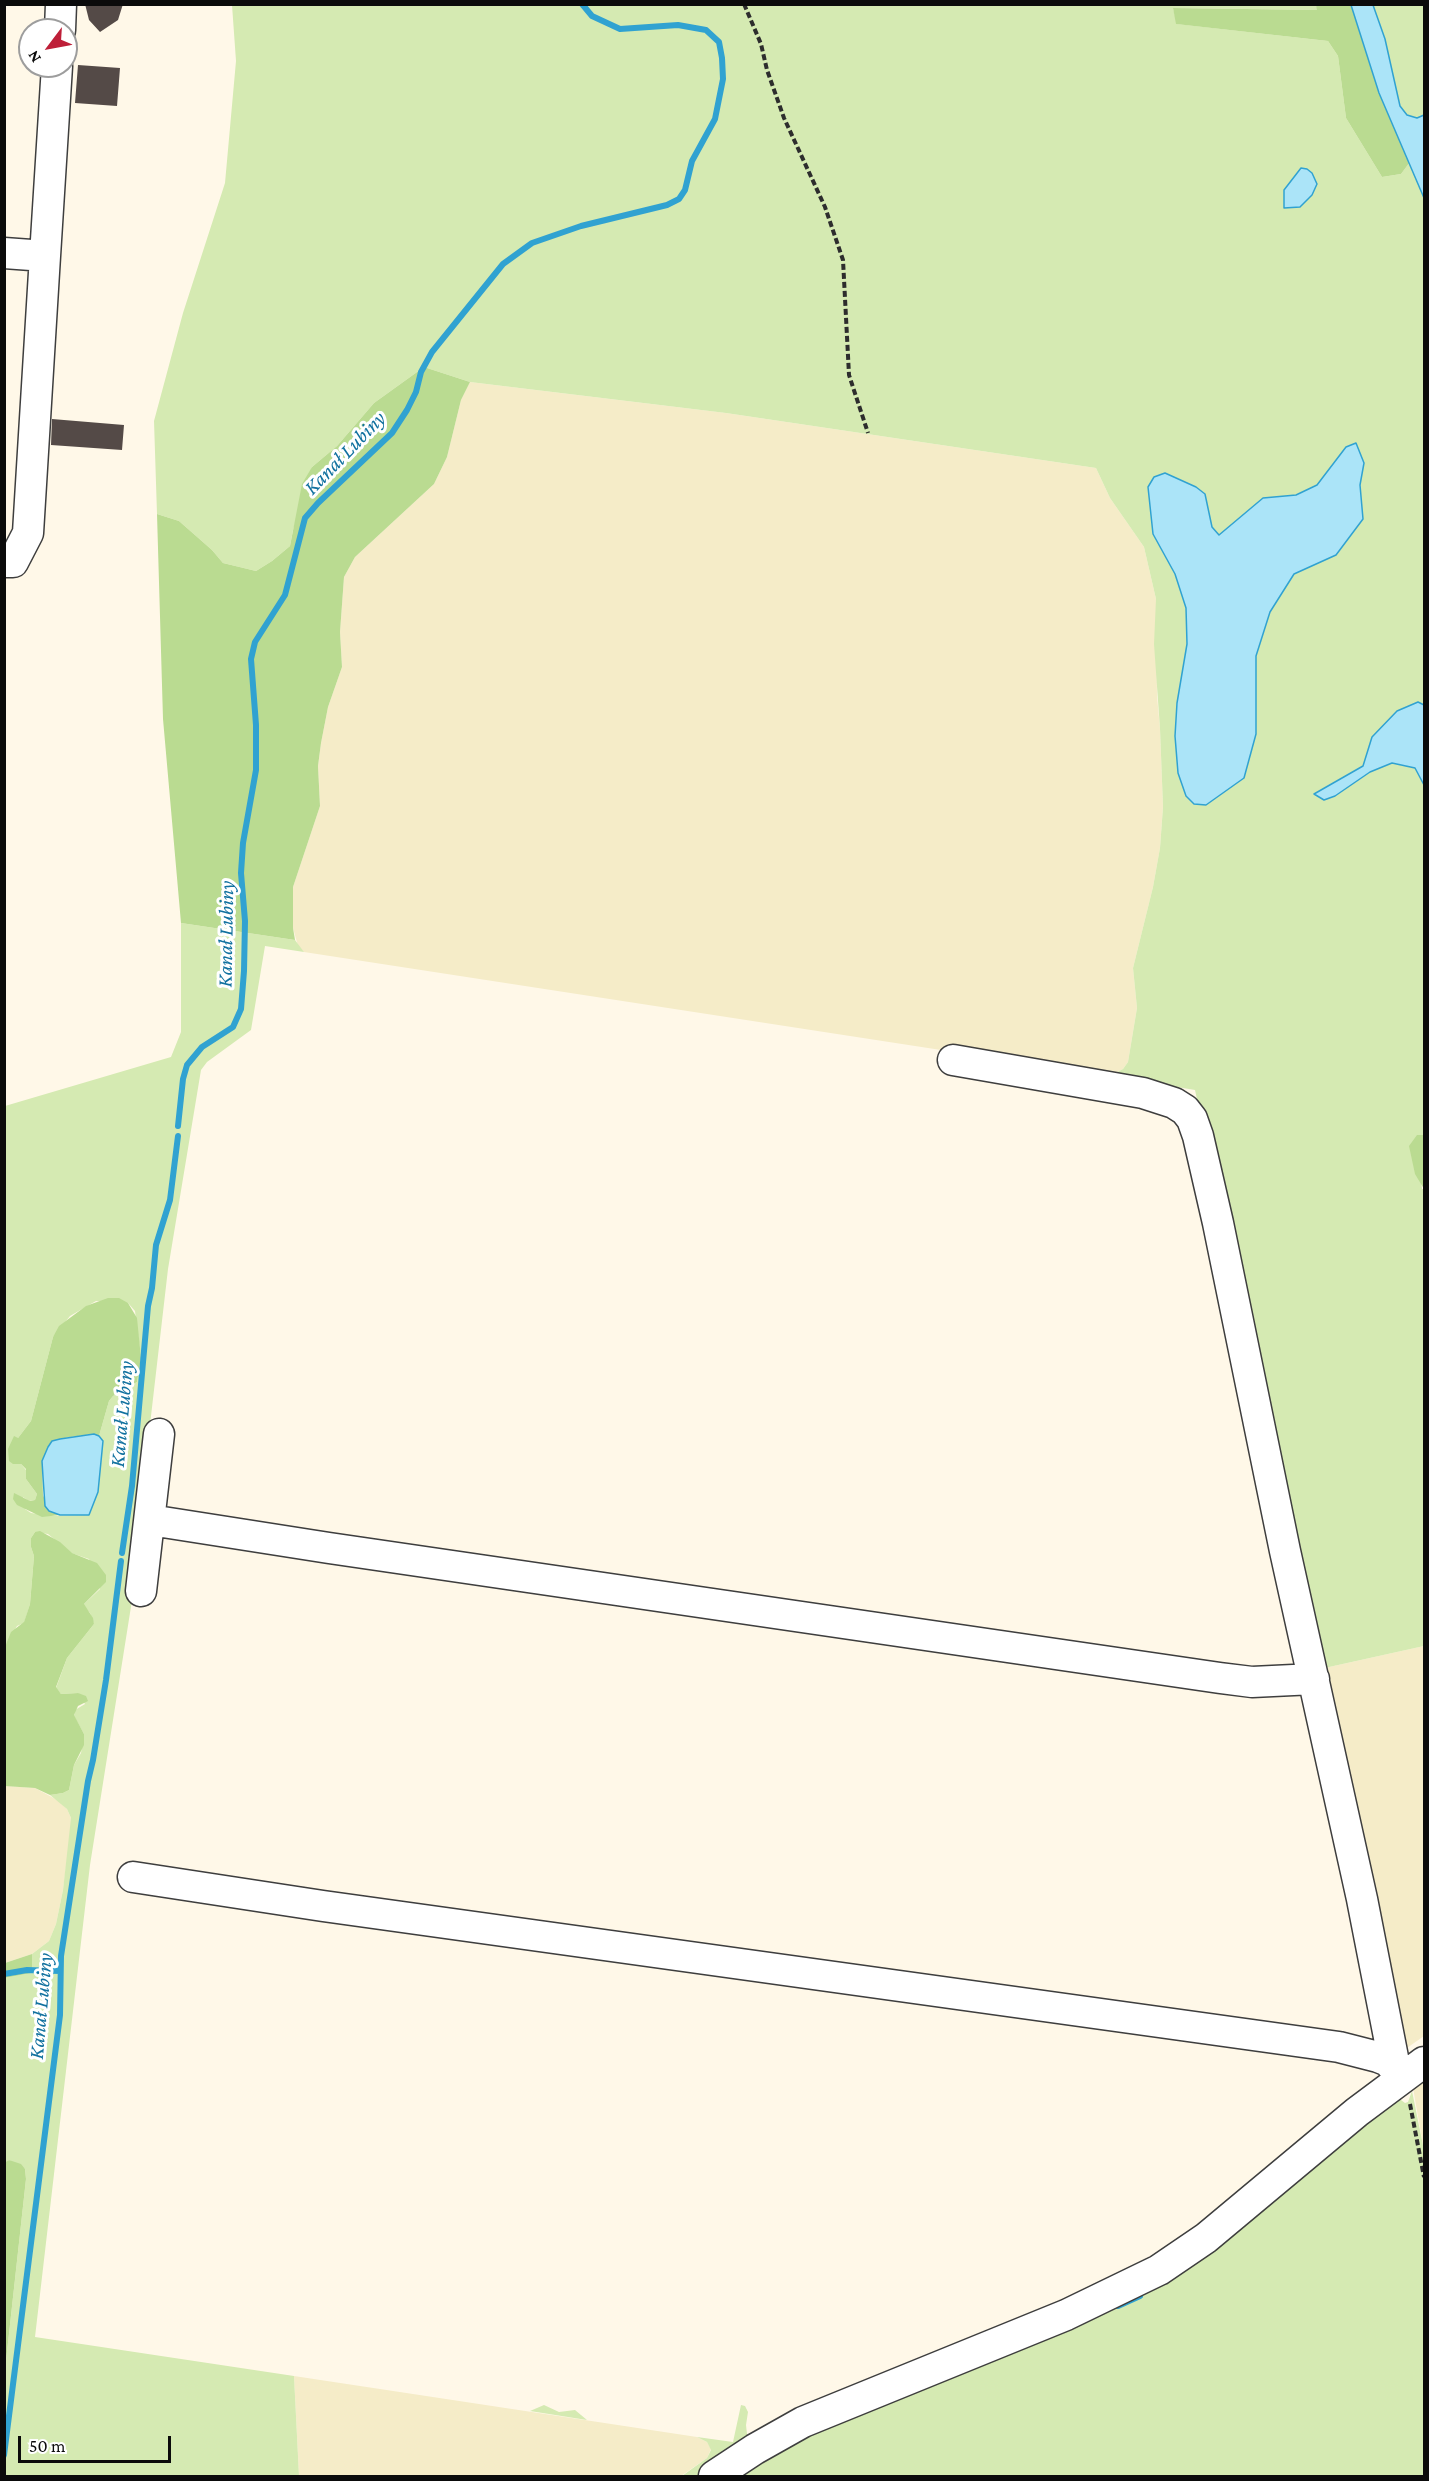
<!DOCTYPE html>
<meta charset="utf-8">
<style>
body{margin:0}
#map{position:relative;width:1429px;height:2481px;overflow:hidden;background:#fff8e8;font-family:"Crimson Pro",serif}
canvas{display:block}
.frame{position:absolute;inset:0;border:6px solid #0b0b0b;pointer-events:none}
.north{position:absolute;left:18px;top:18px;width:60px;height:60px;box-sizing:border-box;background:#fff;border:2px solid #9d9d9d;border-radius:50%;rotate:238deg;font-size:16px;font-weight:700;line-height:24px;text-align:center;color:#0b0b0b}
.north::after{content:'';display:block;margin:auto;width:21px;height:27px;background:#be1f38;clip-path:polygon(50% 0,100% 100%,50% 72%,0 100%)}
.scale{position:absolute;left:18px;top:2436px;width:153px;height:27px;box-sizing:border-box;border:3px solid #0b0b0b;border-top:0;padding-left:8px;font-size:18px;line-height:21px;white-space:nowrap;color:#0b0b0b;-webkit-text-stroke:4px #fff;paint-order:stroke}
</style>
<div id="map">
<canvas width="1429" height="2481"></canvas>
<div class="frame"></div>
<div class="north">N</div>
<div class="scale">50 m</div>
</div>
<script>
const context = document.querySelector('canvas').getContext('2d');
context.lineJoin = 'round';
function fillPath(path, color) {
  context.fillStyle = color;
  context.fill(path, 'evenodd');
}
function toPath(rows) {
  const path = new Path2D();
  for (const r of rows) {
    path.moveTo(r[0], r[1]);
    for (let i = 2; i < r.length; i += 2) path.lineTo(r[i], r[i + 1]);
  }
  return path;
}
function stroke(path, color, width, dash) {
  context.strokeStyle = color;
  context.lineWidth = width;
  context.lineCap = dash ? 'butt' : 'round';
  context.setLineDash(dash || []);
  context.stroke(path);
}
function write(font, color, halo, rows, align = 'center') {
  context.font = font + ' "Crimson Pro",serif';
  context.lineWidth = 6;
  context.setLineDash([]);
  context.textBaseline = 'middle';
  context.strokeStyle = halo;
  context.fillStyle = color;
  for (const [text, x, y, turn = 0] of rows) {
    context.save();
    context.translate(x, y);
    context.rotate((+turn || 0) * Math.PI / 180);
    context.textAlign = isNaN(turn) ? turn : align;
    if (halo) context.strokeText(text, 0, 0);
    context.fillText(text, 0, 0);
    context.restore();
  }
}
fillPath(toPath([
 [470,382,726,413,1096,468,1110,498,1144,547,1156,599,1157,696,1160,729,1163,807,1160,848,1153,887,1133,968,1137,1008,1128,1062,1123,1069,1110,1076,304,952,298,946,293,928,293,887,320,806,318,766,321,743,328,707,342,667,340,632,344,577,355,557,434,484,447,457,461,400],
 [1424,1646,1424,2036,1404,2050,1320,1669],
 [5,1786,35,1788,59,1801,67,1809,71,1818,71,1829,63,1890,56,1924,49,1941,32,1954,5,1963],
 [1424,2070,1424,2151,1412,2082],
 [294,2376,697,2437,707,2442,711,2449,707,2458,681,2476,299,2476]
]), '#f5ecc8');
fillPath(toPath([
 [232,5,1316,5,1318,10,1173,8,1177,24,1328,41,1338,56,1346,118,1382,177,1401,174,1410,162,1424,198,1424,705,1418,702,1372,737,1363,766,1324,799,1335,796,1370,772,1392,763,1415,768,1424,785,1424,1135,1417,1135,1422,1189,1424,1189,1424,1646,1320,1669,1195,1090,1110,1076,1123,1069,1128,1062,1137,1008,1133,968,1153,887,1160,848,1163,807,1160,729,1154,644,1156,599,1144,547,1110,498,1096,468,726,413,470,382,424,367,374,403,337,446,312,467,293,530,290,546,272,561,256,571,223,563,212,550,179,521,157,514,154,421,183,313,225,183,236,61],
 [1346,447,1364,463,1360,485,1363,519,1336,555,1294,574,1270,612,1256,656,1256,734,1194,804,1186,796,1178,773,1175,736,1177,703,1187,644,1186,608,1175,574,1153,534,1165,473,1196,487,1205,494,1212,527,1219,535,1263,498,1296,495,1317,485],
 [1373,5,1424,5,1424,115,1417,118,1406,115,1400,106,1385,39],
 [181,923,295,940,304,952,265,946,251,1030,207,1062,201,1070,168,1269,140,1511,133,1594,90,1865,35,2337,294,2376,299,2476,5,2476,5,2370,26,2179,25,2169,9,2160,5,2163,5,1978,32,1973,32,1954,49,1941,56,1924,63,1890,71,1818,67,1809,50,1795,63,1793,69,1790,74,1765,81,1753,84,1734,74,1716,75,1710,85,1704,78,1693,61,1694,56,1688,67,1658,94,1624,90,1613,83,1605,100,1589,89,1559,71,1553,48,1534,35,1532,31,1538,31,1547,34,1556,30,1604,24,1623,17,1626,5,1647,5,1106,171,1057,181,1032],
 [96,1301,128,1303,135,1311,141,1358,137,1382,113,1396,109,1401,99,1436,103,1441,98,1492,89,1515,52,1516,31,1513,25,1509,23,1497,29,1501,35,1500,37,1494,26,1479,26,1470,21,1464,13,1464,18,1438,31,1421,53,1337,70,1316],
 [1412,2091,1424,2150,1424,2476,721,2476,775,2443,1038,2333,1400,2093,1401,2100,1405,2103,1408,2102],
 [544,2405,559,2412,575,2410,587,2420,530,2411],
 [741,2405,745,2406,748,2412,746,2425,748,2443,704,2476,682,2476,707,2458,711,2450,707,2442,697,2437,733,2442]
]), '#d5eab2');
fillPath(toPath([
 [1316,5,1351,5,1379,93,1410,162,1401,174,1382,177,1346,118,1338,56,1328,41,1176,24,1173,8,1317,10],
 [424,367,470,382,461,400,447,457,434,484,355,557,344,577,340,632,342,667,328,707,321,743,318,766,320,806,293,887,293,928,295,940,181,923,163,719,157,514,179,521,212,550,223,563,256,571,272,561,290,546,302,484,312,467,337,446,374,403],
 [1417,1135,1424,1135,1424,1189,1415,1174,1409,1146],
 [108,1298,119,1298,128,1303,137,1318,141,1358,137,1382,113,1396,109,1401,99,1436,94,1434,70,1437,60,1439,48,1447,42,1461,43,1495,49,1511,60,1515,42,1517,17,1505,13,1499,14,1493,30,1501,35,1500,37,1494,26,1479,26,1469,21,1464,13,1464,9,1461,8,1449,14,1436,18,1438,31,1421,53,1337,59,1326,86,1306],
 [40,1531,60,1542,72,1553,97,1563,106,1575,106,1582,84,1604,93,1618,94,1624,67,1658,56,1687,61,1694,78,1693,86,1696,88,1701,78,1706,74,1715,84,1734,84,1745,74,1765,69,1790,63,1793,50,1795,35,1788,4,1786,5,1647,11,1632,24,1622,30,1604,34,1556,31,1547,31,1538,35,1532],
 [32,1954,32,1973,5,1978,5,1963],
 [9,2160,21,2164,25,2169,26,2179,5,2370,4,2163]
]), '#badb91');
const water = toPath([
 [1351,5,1373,5,1385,39,1400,106,1407,115,1417,118,1424,115,1424,198,1379,93,1351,5],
 [1301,168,1307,169,1312,173,1317,184,1312,195,1300,207,1284,208,1284,190,1301,168],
 [1356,443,1364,463,1360,485,1363,519,1336,555,1294,574,1270,612,1256,656,1256,734,1244,778,1206,805,1194,804,1186,796,1178,773,1175,736,1177,703,1187,644,1186,608,1175,574,1153,534,1148,487,1154,477,1165,473,1196,487,1205,494,1212,527,1219,535,1263,498,1296,495,1317,485,1346,447,1356,443],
 [1418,702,1424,705,1424,785,1415,768,1392,763,1370,772,1335,796,1324,800,1314,794,1363,766,1372,737,1397,711,1418,702],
 [94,1434,99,1436,103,1441,98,1492,89,1515,60,1515,49,1511,45,1506,43,1477,42,1461,48,1447,52,1441,60,1439,94,1434]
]);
fillPath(water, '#abe4f8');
stroke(water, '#30a2d1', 1.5);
stroke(toPath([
 [178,1126,183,1079,187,1065,202,1047,233,1027,241,1009,244,971,245,921,241,873,243,843,256,770,256,725,251,659,255,642,285,595,305,518,318,503,392,433,407,410,416,392,421,372,432,352,503,264,532,243,581,226,667,205,679,199,685,190,692,161,715,119,723,79,722,58,719,42,706,30,678,25,620,29,592,16,582,4],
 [122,1553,132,1486,148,1306,152,1288,156,1245,170,1200,178,1136],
 [4,1974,27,1970,60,1971],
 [1118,2306,1140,2296],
 [4,2455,60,2015,61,1956,88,1781,93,1760,106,1680,121,1561]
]), '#30a2d1', 6);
fillPath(toPath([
 [85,4,123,4,118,20,100,32,89,20],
 [78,65,120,68,117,106,75,103],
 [52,419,124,425,122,450,51,445]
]), '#544a47');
const minor = toPath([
 [60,30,61,4],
 [4,253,45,256,57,66],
 [4,562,13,562,28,533,45,256],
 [953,1060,1143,1093,1174,1103,1185,1110,1192,1119,1198,1136,1218,1223,1285,1551,1362,1899,1397,2078],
 [150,1520,329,1548,1220,1678,1252,1682,1314,1679],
 [141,1591,159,1434],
 [133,1877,323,1906,1339,2047,1378,2057,1388,2061,1395,2069],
 [714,2476,755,2449,803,2422,1066,2315,1159,2270,1206,2238,1357,2112,1424,2062]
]);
stroke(minor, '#3e3e3e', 33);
stroke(toPath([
 [744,4,761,44,767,70,784,118,825,207,843,260,849,375,868,433],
 [1410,2104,1424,2177]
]), '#2d2d2d', 4, [6, 3]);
stroke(minor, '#fff', 30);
write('italic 21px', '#11719f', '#fff', [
 ["Kanał Lubiny",345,453,-46],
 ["Kanał Lubiny",226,934,-89],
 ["Kanał Lubiny",122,1414,-85],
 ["Kanał Lubiny",41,2006,-85]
]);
</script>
